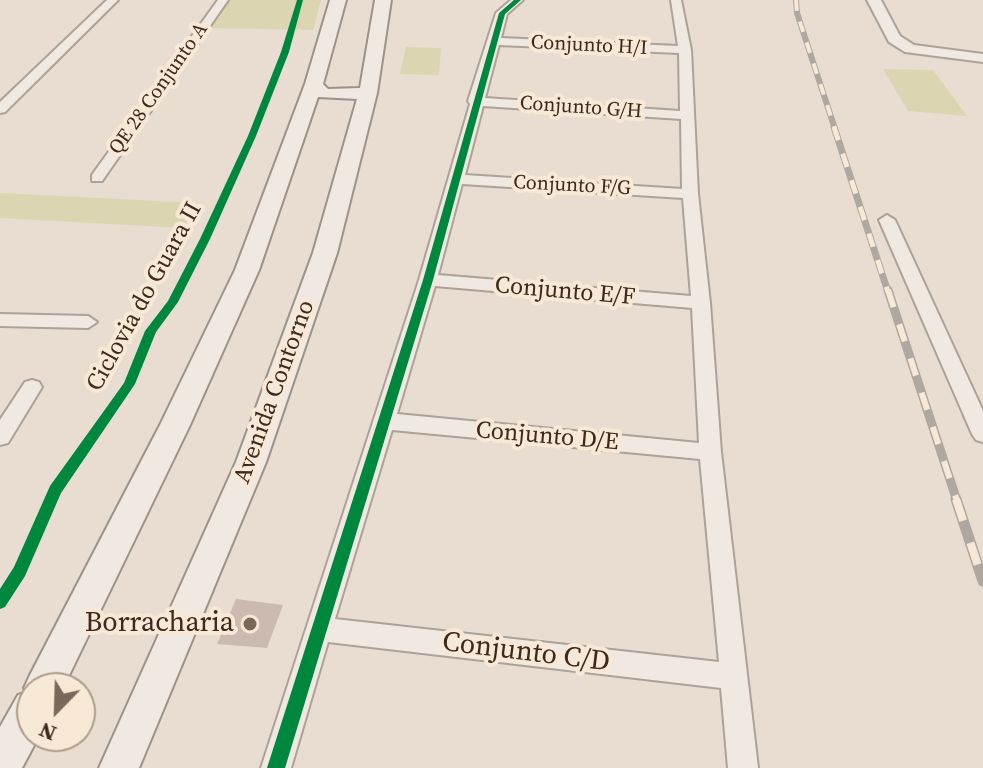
<!DOCTYPE html>
<style>
body{margin:0}
#map{position:relative;width:983px;height:768px;overflow:hidden;background:#e8ddd0;font-family:"Source Serif 4",serif}
canvas{display:block}
.north{position:absolute;left:16px;top:672px;width:80px;height:80px;box-sizing:border-box;background:#f8e9d6;border:2px solid #ae9c8c;border-radius:50%;rotate:203deg;font-size:22px;font-weight:700;line-height:32px;text-align:center;color:#3e291e}
.north::after{content:'';display:block;margin:auto;width:28px;height:36px;background:#7a685c;clip-path:polygon(50% 0,100% 100%,50% 72%,0 100%)}
</style>
<div id="map">
<canvas width="983" height="768"></canvas>
<div class="north">N</div>
</div>
<script>
const context = document.querySelector('canvas').getContext('2d');
context.lineJoin = 'round';
function fillPath(path, color) {
  context.fillStyle = color;
  context.fill(path, 'evenodd');
}
function toPath(rows) {
  const path = new Path2D();
  for (const r of rows) {
    path.moveTo(r[0], r[1]);
    for (let i = 2; i < r.length; i += 2) path.lineTo(r[i], r[i + 1]);
  }
  return path;
}
function stroke(path, color, width, dash) {
  context.strokeStyle = color;
  context.lineWidth = width;
  context.lineCap = dash ? 'butt' : 'round';
  context.setLineDash(dash || []);
  context.stroke(path);
}
function write(font, color, halo, rows, align = 'center') {
  context.font = font + ' "Source Serif 4",serif';
  context.lineWidth = 8;
  context.setLineDash([]);
  context.textBaseline = 'middle';
  context.strokeStyle = halo;
  context.fillStyle = color;
  for (const [text, x, y, turn = 0] of rows) {
    context.save();
    context.translate(x, y);
    context.rotate((+turn || 0) * Math.PI / 180);
    context.textAlign = isNaN(turn) ? turn : align;
    if (halo) context.strokeText(text, 0, 0);
    context.fillText(text, 0, 0);
    context.restore();
  }
}
fillPath(toPath([
 [228,0,321,0,313,30,207,28],
 [406,47,441,48,439,75,400,74],
 [883,69,933,70,967,116,908,111],
 [0,193,197,203,184,228,0,218]
]), '#dbd6b1');
fillPath(toPath([
 [236,599,283,605,267,648,217,644]
]), '#ccbab0');
const minor = toPath([
 [107,0,118,0,5,112,0,113,0,102,107,0],
 [218,0,228,0,102,181,92,181,92,175,218,0],
 [511,0,523,0,507,14,501,38,678,46,671,0,681,0,691,50,698,194,710,303,721,452,758,768,728,768,721,688,328,642,291,768,261,768,419,280,470,104,468,101,496,13,511,0],
 [499,45,679,53,680,111,485,98,499,45],
 [483,106,681,119,682,189,465,175,483,106],
 [462,184,683,198,691,296,438,275,462,184],
 [435,286,692,308,699,443,397,414,435,286],
 [392,430,700,459,719,662,335,619,392,430],
 [887,215,895,220,983,411,983,442,976,440,972,434,879,220,887,215],
 [0,314,88,316,97,322,88,328,0,326,0,314],
 [32,380,39,382,42,387,8,443,0,445,0,420,25,382,32,380]
]);
const tertiary = toPath([
 [867,0,881,0,900,36,914,45,983,54,983,62,905,52,889,42,867,0]
]);
const secondary = toPath([
 [330,0,346,0,323,84,328,89,360,88,375,0,391,0,377,93,337,253,266,462,139,768,99,768,236,462,313,253,357,99,318,97,259,270,190,425,63,688,32,688,32,736,39,736,22,768,0,768,0,727,18,695,26,692,24,688,30,675,160,425,235,270,305,84,330,0]
]);
stroke(minor, '#ada298', 4);
stroke(tertiary, '#ada298', 4);
stroke(secondary, '#9d9288', 4);
fillPath(minor, '#efe9e2');
fillPath(tertiary, '#efe9e2');
fillPath(secondary, '#efe9e2');
const railFar3 = toPath([
 [796,0,797,13,835,129]
]);
const railFar2 = toPath([
 [834,127,888,292]
]);
const railFar1 = toPath([
 [888,290,957,501]
]);
const rail = toPath([
 [956,499,983,581]
]);
stroke(railFar3, '#afa8a1', 6);
stroke(railFar2, '#afa8a1', 7);
stroke(railFar1, '#afa8a1', 9);
stroke(rail, '#afa8a1', 11);
stroke(railFar3, '#f8e9d6', 4, [11]);
stroke(railFar2, '#f8e9d6', 5, [14]);
stroke(railFar1, '#f8e9d6', 6, [18]);
stroke(rail, '#f8e9d6', 8, [23]);
fillPath(toPath([
 [297,0,303,0,289,52,256,136,210,239,178,302,156,332,135,384,61,493,25,576,5,607,0,609,0,589,14,567,50,486,124,383,145,331,168,301,200,239,248,136,281,52,297,0],
 [514,0,521,0,505,14,433,280,285,768,267,768,423,280,499,13,514,0]
]), '#00873e');
for (const [x, y, r, color] of [
 [250,624,8,"#7a685c"]
]) {
  const dot = new Path2D();
  dot.arc(x, y, r, 0, 2 * Math.PI);
  context.fillStyle = color;
  context.fill(dot);
  stroke(dot, '#f8e9d6', 3);
}
write('20px', '#3e291e', '#f8e9d6', [
 ["Conjunto H/I",589,46,3],
 ["QE 28 Conjunto A",159,89,-55],
 ["Conjunto G/H",581,108,4],
 ["Conjunto F/G",572,186,3]
]);
write('24px', '#3e291e', '#f8e9d6', [
 ["Conjunto E/F",565,292,5],
 ["Ciclovia do Guara II",145,297,-61],
 ["Avenida Contorno",275,392,-70],
 ["Conjunto D/E",547,437,5]
]);
write('28px', '#3e291e', '#f8e9d6', [
 ["Borracharia",234,624]
], 'right');
write('28px', '#3e291e', '#f8e9d6', [
 ["Conjunto C/D",526,653,7]
]);
</script>
